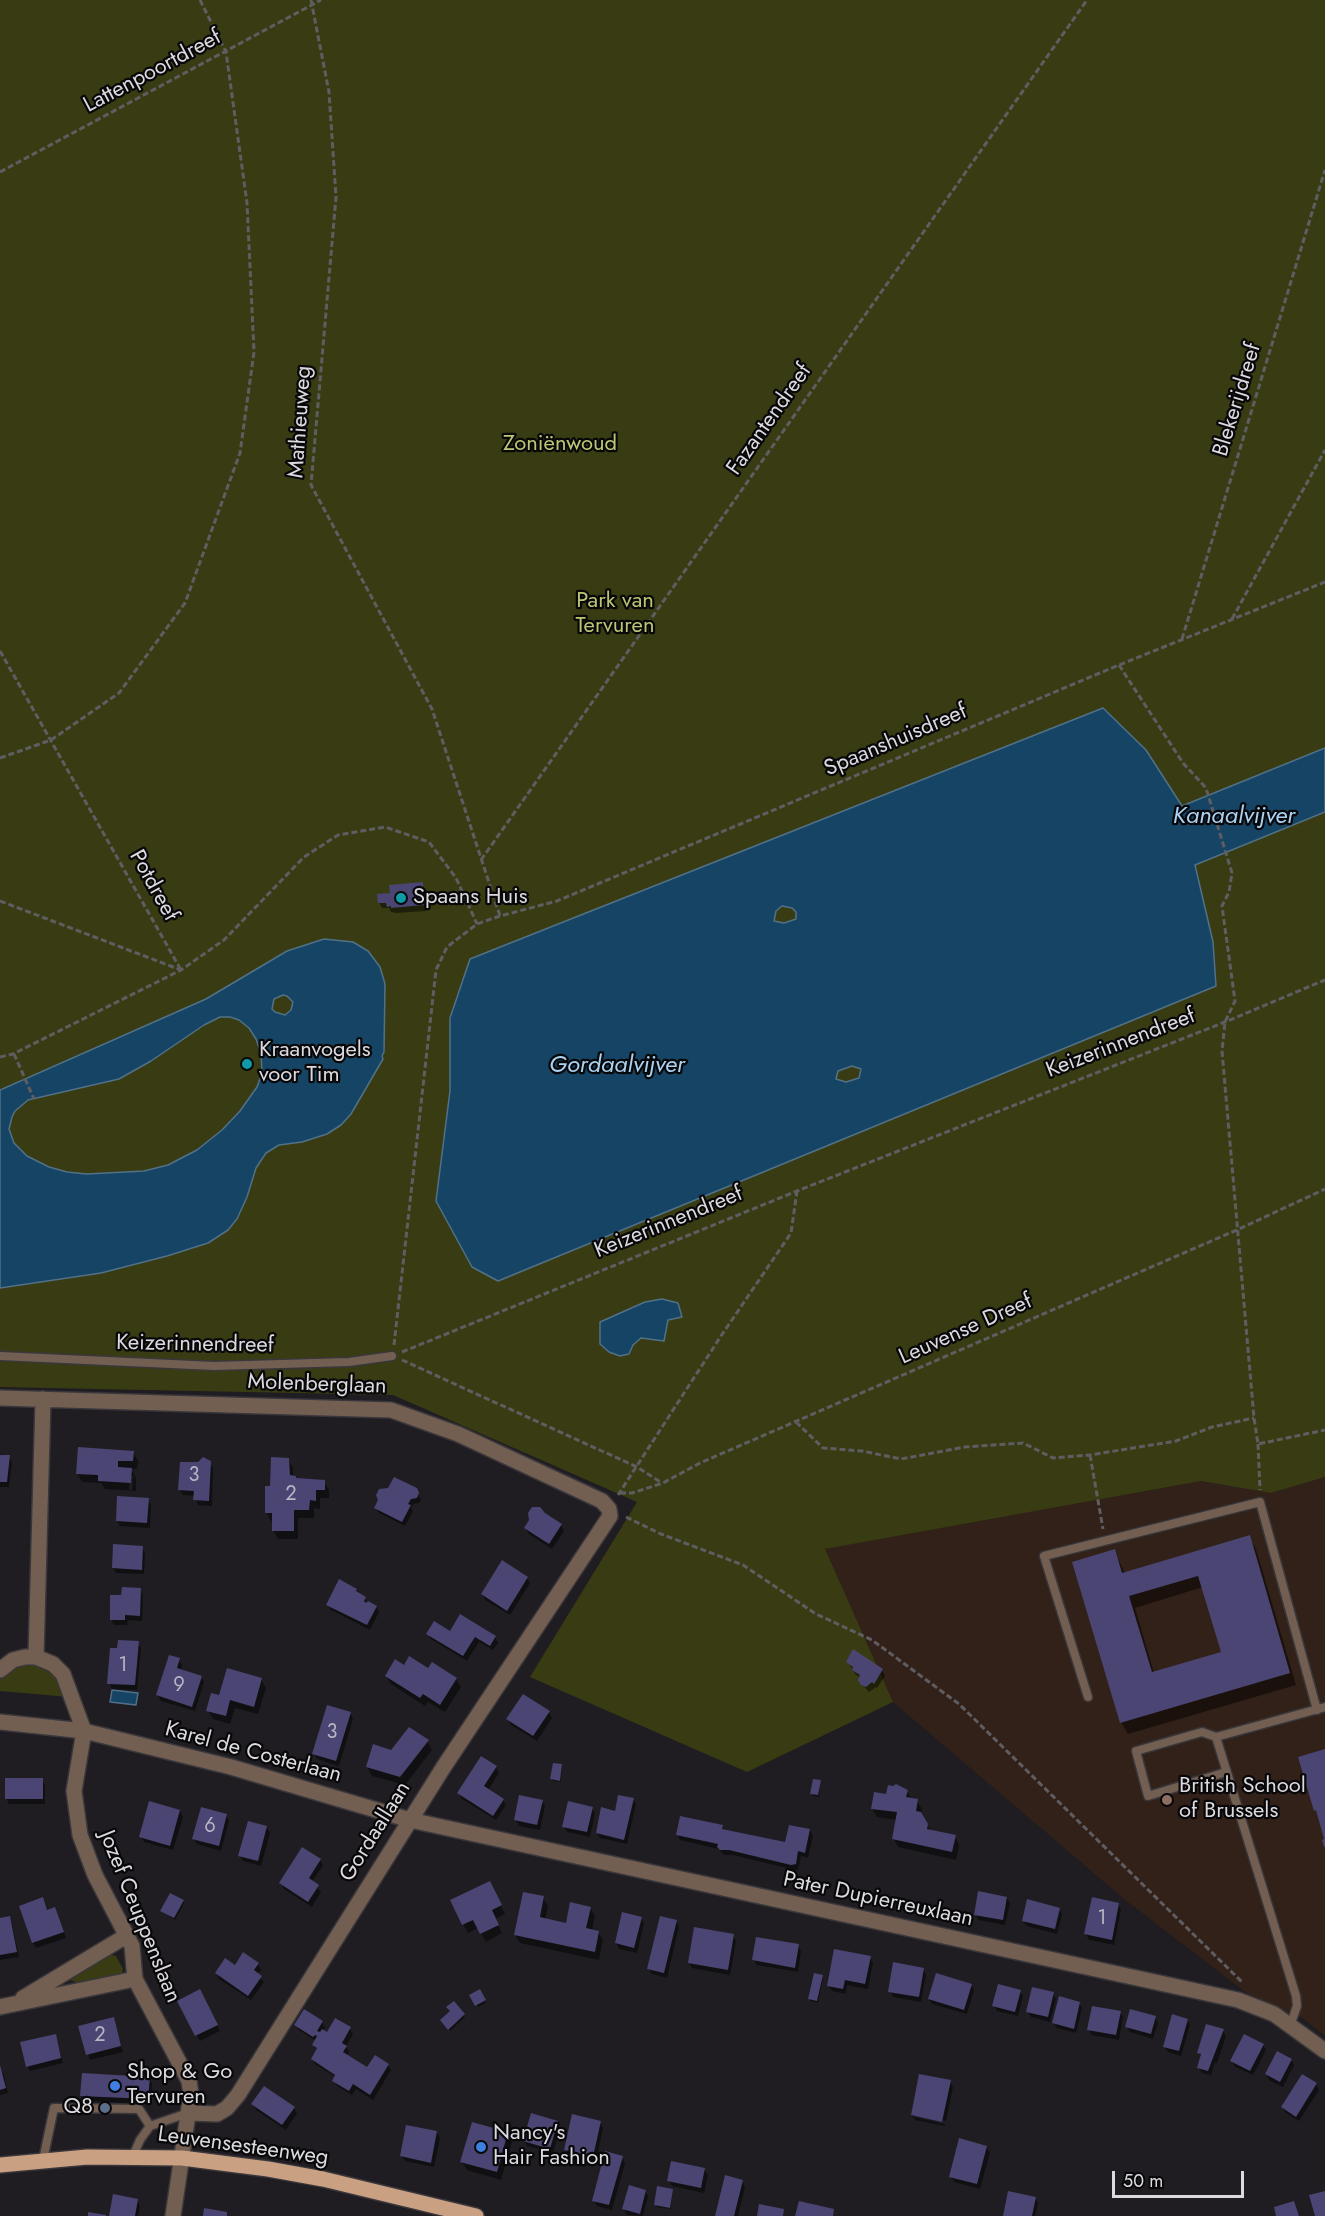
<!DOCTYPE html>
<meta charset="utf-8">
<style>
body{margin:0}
#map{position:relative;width:1325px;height:2216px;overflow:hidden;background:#1f1d21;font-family:Jost,sans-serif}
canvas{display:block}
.scale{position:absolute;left:1112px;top:2171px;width:132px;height:27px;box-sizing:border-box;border:3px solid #dcdade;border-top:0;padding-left:8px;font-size:18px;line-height:21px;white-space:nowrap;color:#dcdade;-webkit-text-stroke:4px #080709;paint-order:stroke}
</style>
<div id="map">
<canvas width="1325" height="2216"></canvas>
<div class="scale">50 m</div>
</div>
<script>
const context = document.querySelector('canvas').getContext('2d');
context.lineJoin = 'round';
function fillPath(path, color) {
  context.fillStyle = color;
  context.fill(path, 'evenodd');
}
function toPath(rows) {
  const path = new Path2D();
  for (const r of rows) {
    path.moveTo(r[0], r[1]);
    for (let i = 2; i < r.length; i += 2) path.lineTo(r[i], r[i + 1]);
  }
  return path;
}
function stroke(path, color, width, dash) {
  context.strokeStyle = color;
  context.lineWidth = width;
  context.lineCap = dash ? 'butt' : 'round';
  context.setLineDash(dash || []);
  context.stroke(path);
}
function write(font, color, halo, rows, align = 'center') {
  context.font = font + ' Jost,sans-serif';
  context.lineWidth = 4.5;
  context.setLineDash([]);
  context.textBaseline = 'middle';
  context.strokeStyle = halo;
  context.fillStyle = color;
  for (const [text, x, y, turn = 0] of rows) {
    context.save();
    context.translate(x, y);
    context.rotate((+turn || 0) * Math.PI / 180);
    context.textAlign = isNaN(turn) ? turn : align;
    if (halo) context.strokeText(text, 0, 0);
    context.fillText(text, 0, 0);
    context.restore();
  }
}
fillPath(toPath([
 [1325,1477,1325,2036,1295,2012,1274,2014,1124,1899,893,1702,824,1549,1201,1481,1271,1493]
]), '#312118');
fillPath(toPath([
 [0,0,1325,0,1325,1477,1271,1493,1201,1481,825,1549,893,1702,747,1772,530,1677,637,1502,393,1395,0,1387],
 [28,1664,38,1666,55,1675,69,1697,0,1691,0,1679,18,1667],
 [107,1954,116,1956,123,1969,122,1973,79,1983,70,1980,70,1976]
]), '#393c12');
const water = toPath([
 [1103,708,1146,750,1182,806,1325,748,1325,812,1195,865,1213,942,1216,986,498,1281,472,1267,436,1201,450,1091,450,1018,470,959,1103,708],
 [782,906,792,908,796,912,796,919,784,923,774,921,776,911,782,906],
 [852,1066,861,1069,859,1078,846,1082,836,1079,838,1071,852,1066],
 [324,939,353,942,368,951,380,967,385,984,384,1052,382,1056,383,1059,351,1114,341,1125,327,1134,302,1142,279,1145,266,1153,256,1168,247,1197,237,1219,228,1230,208,1243,167,1256,101,1273,0,1288,0,1090,206,999,287,951,324,939],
 [283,995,287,996,293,1002,291,1010,285,1015,275,1012,272,1009,274,999,283,995],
 [220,1017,230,1017,239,1020,249,1028,256,1039,261,1053,262,1073,257,1087,240,1111,222,1130,197,1150,168,1165,144,1171,87,1174,67,1172,49,1167,27,1156,14,1143,9,1129,12,1117,15,1111,28,1100,119,1079,151,1061,204,1025,220,1017],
 [662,1299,678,1303,682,1317,668,1320,664,1341,641,1338,633,1345,629,1354,620,1356,609,1352,600,1344,600,1322,645,1302,662,1299],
 [112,1690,138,1693,136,1705,110,1702,112,1690]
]);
fillPath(water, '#164465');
stroke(water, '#517189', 1.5);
fillPath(toPath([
 [422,884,425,889,426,911,396,913,391,912,389,908,382,908,379,902,391,895],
 [133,1452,138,1461,137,1469,131,1469,136,1478,136,1491,105,1489,101,1483,82,1482,77,1473],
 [130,1476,133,1476,132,1490,129,1490],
 [0,1454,9,1457,12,1462,9,1487,0,1487],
 [288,1459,293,1468,293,1477,296,1480,324,1482,329,1490,329,1498,320,1498,320,1509,314,1508,314,1518,298,1518,298,1539,278,1539,273,1530,273,1521,271,1521,266,1512,272,1488],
 [209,1462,213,1468,212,1506,198,1505,195,1496,183,1495,180,1490],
 [416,1490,421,1500,419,1503,413,1504,411,1508,413,1511,405,1526,379,1513,376,1508],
 [148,1500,151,1505,150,1528,120,1526,117,1521],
 [561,1525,564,1531,552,1549,529,1534,525,1528],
 [1249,1537,1256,1549,1296,1685,1128,1734,1121,1722,1115,1551,1125,1574],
 [1203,1587,1222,1653,1154,1673,1135,1608],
 [142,1547,145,1553,144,1574,116,1573,113,1568],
 [527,1578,530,1583,510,1615,485,1600,482,1594],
 [140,1589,143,1595,142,1621,128,1620,127,1625,114,1625,111,1619,123,1597],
 [356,1590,368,1603,376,1607,379,1612,370,1630,331,1610,328,1605],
 [450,1633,495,1637,498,1643,493,1650,479,1642,467,1661,431,1639,428,1634],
 [138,1643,141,1648,137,1690,112,1689,109,1683],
 [179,1660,182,1665,181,1671,201,1677,204,1682,195,1711,161,1701,158,1695],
 [848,1662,882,1670,885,1676,877,1688,876,1687,869,1692,860,1682,861,1678,856,1675],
 [404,1667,429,1670,456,1679,461,1687,445,1712,428,1702,425,1706,391,1684,386,1676],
 [261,1679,266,1688,258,1714,235,1708,230,1724,213,1719,208,1711,220,1697],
 [549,1712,552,1718,537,1741,511,1725,508,1719],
 [350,1713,353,1719,339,1766,317,1759,314,1754],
 [427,1741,432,1750,405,1785,372,1776,367,1767,392,1751],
 [562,1766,561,1782,553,1781,552,1779],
 [496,1767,499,1773,488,1790,503,1800,506,1805,496,1820,462,1799,459,1793],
 [42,1780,45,1785,45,1804,9,1804,6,1798],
 [820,1781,819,1797,813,1796,812,1794],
 [907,1791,912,1800,917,1801,922,1809,921,1815,931,1831,955,1836,959,1845,956,1860,898,1847,894,1839,897,1820,877,1817,872,1809,887,1796],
 [633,1799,636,1804,627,1844,600,1838,597,1833,616,1812],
 [542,1801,545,1806,540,1830,519,1826,516,1820],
 [592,1808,595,1813,590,1837,567,1832,564,1827],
 [180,1811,183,1817,173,1850,144,1842,141,1836],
 [226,1815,229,1821,221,1851,197,1844,194,1839],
 [722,1827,724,1831,787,1844,810,1830,813,1836,808,1858,801,1856,798,1870,795,1870,733,1855,724,1855,719,1849,680,1840,677,1835],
 [267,1828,270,1833,261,1866,243,1861,240,1856],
 [320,1860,323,1865,312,1882,321,1892,312,1907,284,1889,281,1883],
 [494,1891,505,1914,495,1919,502,1933,486,1942,478,1928,468,1933,463,1924],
 [543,1898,548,1906,545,1920,567,1925,590,1908,595,1916,592,1930,598,1932,603,1940,599,1960,520,1943,515,1935],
 [1007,1898,1010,1903,1005,1925,978,1920,975,1914],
 [183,1901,184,1903,175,1920,162,1911],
 [45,1904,48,1911,55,1909,66,1938,36,1948,33,1943],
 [1118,1904,1121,1910,1114,1945,1089,1940,1086,1934],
 [1059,1909,1062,1914,1057,1934,1027,1926,1023,1921],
 [9,1918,12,1923,19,1957,0,1960,0,1920],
 [641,1918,644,1923,637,1953,619,1949,616,1943],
 [676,1921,679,1926,667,1978,652,1974,649,1969],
 [733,1936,736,1941,730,1975,692,1968,689,1963],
 [798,1946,801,1951,798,1972,757,1965,754,1960],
 [870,1958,873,1963,868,1989,847,1985,846,1994,832,1991,829,1986],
 [258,1964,261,1970,257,1975,264,1982,251,2000,219,1979,216,1973,235,1967],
 [923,1969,926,1975,921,2002,893,1997,890,1991],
 [822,1976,823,1978,818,2003,811,2001,810,1999],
 [971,1985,974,1990,967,2014,932,2004,929,1999],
 [199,1991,220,2031,200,2041,179,2001],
 [479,1991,486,2003,478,2007,471,1996],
 [1020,1991,1023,1996,1018,2016,997,2011,994,2005],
 [1053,1994,1056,1999,1050,2022,1031,2017,1028,2011],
 [453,2003,465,2017,450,2031,443,2023,451,2012],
 [1079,2003,1082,2008,1076,2033,1057,2028,1054,2023],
 [1120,2012,1123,2017,1119,2040,1092,2035,1089,2030],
 [1155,2018,1158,2023,1153,2039,1130,2032,1127,2027],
 [113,2019,123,2052,90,2060,80,2027],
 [1187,2020,1190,2025,1181,2056,1168,2052,1164,2047],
 [322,2022,325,2028,323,2031,327,2034,350,2029,353,2034,346,2046,349,2052,347,2056,368,2070,388,2065,391,2070,373,2100,356,2089,352,2095,337,2086,334,2081,336,2077,316,2065,312,2059,317,2051,314,2045,316,2041,299,2030,296,2025],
 [1223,2031,1226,2036,1217,2063,1215,2062,1211,2075,1202,2073,1199,2068,1202,2058,1199,2053],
 [55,2036,63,2063,30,2071,27,2066],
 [1263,2045,1266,2050,1253,2075,1235,2067,1232,2061],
 [1291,2060,1294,2065,1283,2087,1269,2080,1266,2074],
 [0,2070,4,2075,8,2093,0,2095],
 [149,2078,152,2083,151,2104,85,2101,82,2095],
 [950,2082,953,2087,946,2121,914,2114,914,2117,945,2124,945,2126,915,2120,912,2115],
 [1316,2084,1319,2090,1299,2121,1286,2113,1282,2107],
 [253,2104,294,2108,297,2113,286,2130,256,2110],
 [557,2122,560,2128,553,2153,527,2146,524,2140],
 [600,2122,603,2128,596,2162,568,2155,565,2150],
 [437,2133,440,2138,434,2167,405,2161,402,2156],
 [507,2134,512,2142,501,2180,467,2170,462,2162],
 [986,2147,990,2153,980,2189,954,2182,951,2177],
 [622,2158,625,2163,612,2210,597,2206,594,2200],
 [704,2169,708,2175,704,2193,672,2186,669,2180],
 [742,2181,745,2187,738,2216,716,2216],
 [645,2191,648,2196,643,2216,627,2215,624,2209],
 [672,2191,671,2209,657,2207,656,2205],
 [1035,2198,1038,2203,1035,2216,1005,2216],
 [137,2200,140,2206,138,2216,111,2216]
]), '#0007');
fillPath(toPath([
 [423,882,424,905,391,908,391,906,387,907,386,903,378,903,377,894,390,893,389,885],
 [78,1447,134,1451,133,1461,118,1461,118,1467,132,1468,131,1483,98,1481,98,1475,76,1474],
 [0,1455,10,1455,7,1482,0,1482],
 [203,1457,211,1461,209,1501,193,1500,194,1491,178,1490,180,1462,198,1462],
 [271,1457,289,1458,290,1475,296,1476,296,1478,325,1480,325,1490,316,1490,316,1501,310,1500,309,1510,294,1510,294,1531,272,1531,272,1513,265,1513,265,1486,270,1486],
 [394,1477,417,1488,419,1493,417,1498,411,1499,408,1504,411,1505,402,1522,374,1508,378,1500,376,1495,379,1489,388,1488],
 [117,1496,149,1498,147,1523,116,1521],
 [532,1507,540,1507,545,1513,562,1524,549,1544,524,1528,529,1520,528,1513],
 [1250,1535,1290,1673,1120,1723,1072,1562,1115,1549,1122,1573],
 [1198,1576,1221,1652,1152,1672,1129,1596],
 [113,1544,143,1546,142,1570,112,1568],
 [502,1560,528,1577,507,1611,481,1594],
 [339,1579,357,1589,356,1591,366,1597,364,1601,366,1603,368,1601,377,1606,367,1625,326,1605],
 [122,1587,141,1588,140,1616,125,1615,125,1620,110,1620,110,1595,121,1595],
 [460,1614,496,1636,490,1646,475,1637,463,1656,426,1634,434,1621,450,1631],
 [118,1640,139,1641,135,1685,107,1684,110,1648,117,1648],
 [853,1649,883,1669,874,1684,872,1682,866,1687,861,1685,858,1680,860,1675,852,1670,853,1667,846,1662],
 [169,1655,180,1658,177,1668,202,1676,192,1707,156,1695],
 [409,1656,428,1668,432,1662,457,1678,440,1705,423,1694,420,1698,385,1676,395,1659,404,1665],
 [227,1668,262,1678,254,1707,230,1700,226,1716,206,1711,211,1693,219,1695],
 [523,1694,550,1711,533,1736,506,1719],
 [327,1705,351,1712,336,1761,312,1754],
 [409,1727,429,1740,400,1777,366,1767,373,1744,391,1750],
 [1325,1749,1325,1847,1324,1847,1322,1840,1324,1839,1316,1810,1314,1811,1298,1757],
 [481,1756,497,1766,484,1786,504,1799,493,1816,457,1793],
 [553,1763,562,1764,560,1781,550,1779],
 [5,1778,43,1778,43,1799,5,1799],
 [813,1779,821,1780,818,1795,810,1794],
 [896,1784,908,1790,906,1797,918,1799,916,1811,921,1812,928,1824,927,1829,956,1835,952,1852,892,1839,897,1812,871,1809,874,1792,886,1794,888,1785,893,1786],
 [519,1795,543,1800,537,1825,514,1820],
 [618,1795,634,1798,624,1840,596,1833,601,1807,615,1811],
 [149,1801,180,1810,170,1846,139,1837],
 [568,1801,593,1807,587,1832,562,1827],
 [201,1807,227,1814,219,1846,192,1839],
 [680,1816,723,1825,722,1829,785,1842,789,1825,810,1829,805,1853,798,1851,796,1864,791,1865,729,1850,720,1850,717,1847,718,1844,676,1835],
 [248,1821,267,1826,258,1861,238,1856],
 [302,1847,321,1859,309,1878,319,1885,308,1902,279,1883],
 [490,1881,502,1905,492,1910,499,1925,480,1934,473,1920,462,1925,450,1900],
 [978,1891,1007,1897,1003,1920,974,1915],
 [523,1892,544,1896,540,1917,566,1923,570,1902,591,1907,586,1928,599,1931,595,1952,514,1935],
 [170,1893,184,1900,174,1918,160,1911],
 [43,1897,47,1910,55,1907,64,1932,32,1943,19,1906],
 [1092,1897,1119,1903,1112,1940,1084,1934],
 [1027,1899,1060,1908,1055,1929,1022,1921],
 [622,1912,642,1917,634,1948,615,1943],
 [10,1916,17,1952,0,1955,0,1918],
 [660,1916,677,1920,664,1973,647,1969],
 [694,1927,734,1934,728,1970,688,1963],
 [756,1937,799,1944,795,1968,752,1960],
 [834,1949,871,1956,865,1984,845,1980,843,1989,827,1986],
 [243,1952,259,1963,254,1970,262,1976,248,1996,215,1973,225,1958,235,1965],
 [893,1962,924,1968,919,1997,888,1992],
 [814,1973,823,1975,817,2001,808,1999],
 [936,1973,972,1984,964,2010,928,1999],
 [998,1984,1021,1990,1015,2012,992,2006],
 [1032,1987,1054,1992,1048,2017,1026,2012],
 [200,1989,218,2025,195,2036,177,2001],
 [480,1989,486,2000,475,2006,469,1995],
 [1059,1996,1080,2002,1074,2029,1052,2023],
 [454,2001,465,2014,448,2030,440,2020,450,2011,446,2007],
 [1092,2006,1121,2011,1116,2035,1087,2030],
 [304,2009,323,2021,317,2031,320,2032,322,2029,327,2032,335,2018,351,2027,342,2043,347,2046,343,2052,367,2067,375,2055,389,2064,370,2095,353,2084,349,2091,332,2081,335,2075,311,2059,317,2048,312,2045,317,2036,315,2035,313,2037,294,2025],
 [1130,2009,1156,2016,1151,2034,1125,2027],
 [1172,2014,1188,2019,1179,2051,1163,2047],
 [114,2017,121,2046,86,2055,78,2026],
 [1206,2024,1224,2029,1208,2071,1197,2068,1201,2054,1197,2053],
 [56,2034,61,2058,26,2067,20,2042],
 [1244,2034,1264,2044,1250,2071,1230,2061],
 [1277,2051,1292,2059,1280,2082,1265,2074],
 [0,2065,6,2088,0,2090],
 [82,2073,150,2077,148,2099,80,2096],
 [919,2074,951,2080,942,2122,911,2115],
 [1302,2074,1317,2083,1296,2117,1281,2107],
 [264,2086,295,2107,282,2125,251,2104],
 [531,2113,558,2121,550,2149,523,2141],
 [572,2114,601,2121,593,2157,564,2150],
 [472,2122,508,2132,497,2172,460,2162],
 [406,2125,437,2131,431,2163,400,2156],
 [959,2138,987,2146,977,2184,949,2177],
 [605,2151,623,2156,609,2205,592,2201],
 [671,2161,705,2168,701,2188,667,2181],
 [725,2175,743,2180,734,2216,715,2216],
 [629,2185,646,2190,640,2214,622,2209],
 [657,2186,673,2189,670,2208,654,2205],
 [1008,2191,1036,2197,1032,2216,1003,2216],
 [1325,2191,1325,2216,1315,2216,1309,2195],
 [113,2194,138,2199,135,2216,109,2216],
 [799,2201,834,2209,833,2216,795,2216],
 [1294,2201,1299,2216,1276,2216,1274,2207],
 [759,2204,784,2209,783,2216,757,2216],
 [204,2208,227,2212,227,2216,203,2216],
 [88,2212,106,2215,106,2216,88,2216]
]), '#4a4573');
const lane = toPath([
 [0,1356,214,1366,349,1362,392,1356],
 [1088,1697,1044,1556,1260,1502,1317,1710],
 [1216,1737,1202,1732,1136,1751,1148,1796,1226,1772],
 [1290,2026,1297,2006,1296,1996,1216,1737,1325,1707],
 [150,2126,188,2113],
 [43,2160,54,2108,139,2109,150,2126,140,2140,133,2156]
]);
const street = toPath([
 [0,1398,391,1410,458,1434,602,1501,609,1509,610,1516,443,1768,238,2095,227,2108,217,2114,188,2113],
 [36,1657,43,1399],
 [0,1670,13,1660,25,1657,36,1657,53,1664,63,1674,84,1731,74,1791,80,1835,95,1875,132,1946,135,1979,189,2081,191,2094,173,2216],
 [0,1722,84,1731,231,1767,410,1820,1238,2000,1274,2014,1325,2051],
 [23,1998,126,1936],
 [0,2007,135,1979]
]);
const primary = toPath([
 [0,2165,87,2157,182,2158,268,2169,323,2179,476,2216]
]);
stroke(lane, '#39373b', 11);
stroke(street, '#39373b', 18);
stroke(primary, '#39373b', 18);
stroke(toPath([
 [311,0,329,92,336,197,311,485,432,709,500,916],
 [0,172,321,0],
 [1232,619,1325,450],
 [1182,639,1325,170],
 [0,651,181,970],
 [1119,665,1183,763,1206,788,1232,873,1229,892,1222,906,1235,1001,1225,1022,1222,1051,1254,1418,1258,1444,1325,1430],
 [0,758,51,740,119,693,185,603,240,453,254,352,247,203,226,52,200,0],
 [481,860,1087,0],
 [0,901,181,970],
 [14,1054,34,1099],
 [0,1057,13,1054,181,970,224,940,304,857,338,835,385,827,429,842,456,878,477,924],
 [394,1345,436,970,447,947,477,924,500,916,557,901,1119,665,1325,582],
 [402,1352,797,1191,1225,1022,1325,980],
 [402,1360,637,1467,662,1483],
 [796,1422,823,1448,862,1451,901,1459,965,1447,1023,1443,1053,1458,1090,1455,1176,1441,1212,1427,1254,1418],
 [1258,1444,1260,1490],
 [1090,1455,1103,1529],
 [620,1493,632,1493,663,1483,700,1463,1239,1229,1325,1189],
 [618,1495,721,1336,791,1233,797,1191],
 [626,1517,661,1534,743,1565,816,1614,872,1640,959,1704,1243,1983]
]), '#5f5d61', 3, [6, 3]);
stroke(lane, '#735f51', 8);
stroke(street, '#735f51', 15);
stroke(primary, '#c9a082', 15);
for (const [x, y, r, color] of [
 [401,898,6,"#0f9aa8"],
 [247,1064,6,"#0f9aa8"],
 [1167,1800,6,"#8d6e63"],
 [115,2086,6,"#3f7fe0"],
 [105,2108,6,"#5c6f8a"],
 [481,2147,6,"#3f7fe0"]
]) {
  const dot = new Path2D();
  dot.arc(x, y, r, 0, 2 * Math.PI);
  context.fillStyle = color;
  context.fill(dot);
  stroke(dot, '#080709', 2);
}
write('20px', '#b8b5c3', null, [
 ["3",194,1476],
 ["2",291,1495],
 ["1",123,1666],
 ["9",179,1686],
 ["3",332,1733],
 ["6",210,1827],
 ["1",1102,1919],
 ["2",100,2036]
]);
write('22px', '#dcdade', '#080709', [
 ["Lattenpoortdreef",153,72,-28],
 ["Blekerijdreef",1238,400,-73],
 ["Fazantendreef",770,420,-55],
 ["Mathieuweg",301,422,-86],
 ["Spaanshuisdreef",896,741,-23],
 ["Potdreef",153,886,61],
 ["Keizerinnendreef",1121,1044,-21],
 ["Keizerinnendreef",669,1223,-22],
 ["Leuvense Dreef",966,1330,-24],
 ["Keizerinnendreef",195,1345,1],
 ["Molenberglaan",317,1385,2],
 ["Karel de Costerlaan",253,1753,15],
 ["Gordaallaan",376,1832,-58],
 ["Pater Dupierreuxlaan",878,1900,12],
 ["Jozef Ceuppenslaan",139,1917,68],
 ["Leuvensesteenweg",243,2147,8]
]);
write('22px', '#bec674', '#080709', [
 ["Zoniënwoud",560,445],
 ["Park van",615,602],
 ["Tervuren",615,627]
]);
write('22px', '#dcdade', '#080709', [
 ["Spaans Huis",413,898],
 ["Kraanvogels",259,1051],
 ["voor Tim",259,1076],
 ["British School",1179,1787],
 ["of Brussels",1179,1812],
 ["Shop & Go",127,2073],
 ["Tervuren",127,2098],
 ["Q8",93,2108,"right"],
 ["Nancy's",493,2134],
 ["Hair Fashion",493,2159]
], 'left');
write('italic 24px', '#aad2f3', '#080709', [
 ["Kanaalvijver",1234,817],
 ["Gordaalvijver",617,1066]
]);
</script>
